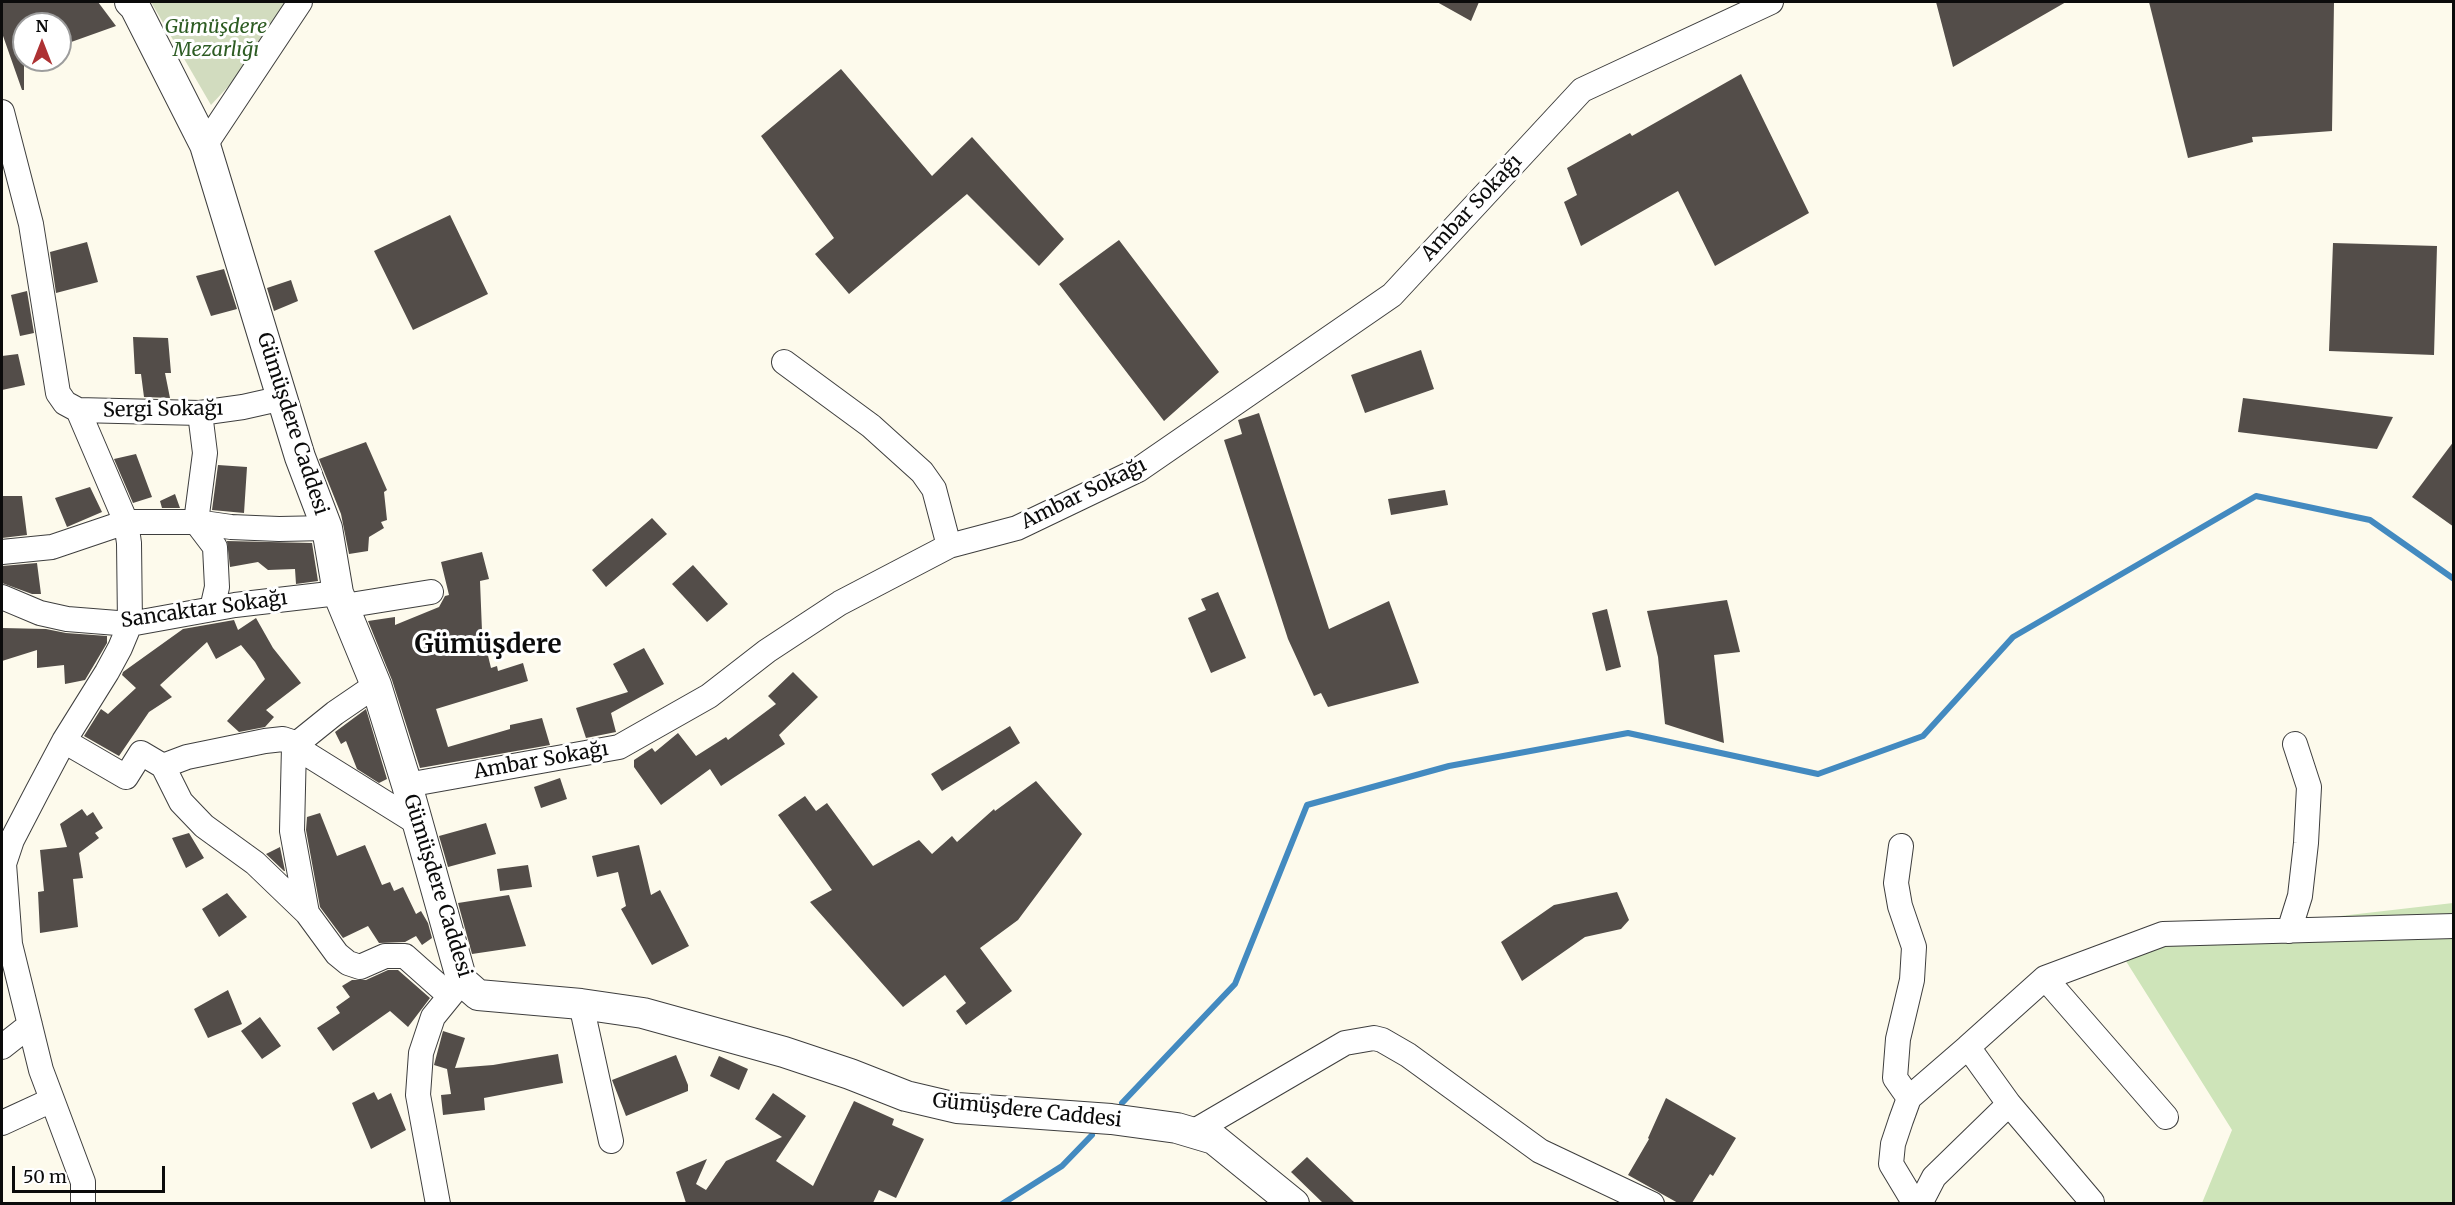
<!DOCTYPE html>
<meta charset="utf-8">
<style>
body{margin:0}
#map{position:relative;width:2455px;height:1205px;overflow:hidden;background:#fdfaec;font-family:Merriweather,serif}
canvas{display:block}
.frame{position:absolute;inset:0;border:3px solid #0b0b0b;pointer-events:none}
.north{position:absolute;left:12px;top:12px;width:60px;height:60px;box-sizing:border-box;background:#fff;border:2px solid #9d9d9d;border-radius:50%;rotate:0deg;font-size:16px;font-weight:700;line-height:24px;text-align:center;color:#0b0b0b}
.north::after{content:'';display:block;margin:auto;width:21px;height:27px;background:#ad3133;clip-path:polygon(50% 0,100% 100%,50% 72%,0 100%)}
.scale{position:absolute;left:12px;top:1166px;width:153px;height:27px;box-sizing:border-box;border:3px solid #0b0b0b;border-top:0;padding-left:8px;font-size:18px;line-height:21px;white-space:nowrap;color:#0b0b0b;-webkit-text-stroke:4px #fff;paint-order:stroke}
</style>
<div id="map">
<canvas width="2455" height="1205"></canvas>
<div class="frame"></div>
<div class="north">N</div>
<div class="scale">50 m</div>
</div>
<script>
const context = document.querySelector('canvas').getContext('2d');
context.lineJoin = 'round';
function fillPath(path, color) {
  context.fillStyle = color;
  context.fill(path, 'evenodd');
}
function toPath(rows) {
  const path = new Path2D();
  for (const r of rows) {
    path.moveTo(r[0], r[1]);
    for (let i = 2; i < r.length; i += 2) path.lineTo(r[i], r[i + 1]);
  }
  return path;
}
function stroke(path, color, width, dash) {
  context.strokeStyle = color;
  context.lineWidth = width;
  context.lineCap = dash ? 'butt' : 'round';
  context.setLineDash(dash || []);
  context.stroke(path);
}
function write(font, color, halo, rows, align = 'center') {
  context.font = font + ' Merriweather,serif';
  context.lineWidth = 6;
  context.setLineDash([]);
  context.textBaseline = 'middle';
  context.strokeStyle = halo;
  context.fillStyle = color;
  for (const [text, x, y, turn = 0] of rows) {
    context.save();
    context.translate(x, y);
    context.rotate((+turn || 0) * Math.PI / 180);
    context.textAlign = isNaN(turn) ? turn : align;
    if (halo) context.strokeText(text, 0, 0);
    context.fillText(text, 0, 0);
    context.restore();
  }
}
fillPath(toPath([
 [2453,903,2453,1203,2202,1203,2232,1130,2119,950,2228,929]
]), '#cee4b9');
fillPath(toPath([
 [151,2,289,2,237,77,211,105]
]), '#d2dcbf');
stroke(toPath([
 [1122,1103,1235,984,1307,805,1449,766,1628,733,1818,774,1923,736,2013,637,2256,496,2370,520,2454,579],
 [1002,1204,1062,1166,1092,1135]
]), '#438ac0', 6);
fillPath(toPath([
 [2,2,98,2,116,26,60,46,60,24,24,24,24,90,22,90,2,33],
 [1437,2,1479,2,1471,21],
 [1936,2,2066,2,1953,67],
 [2149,2,2334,2,2332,131,2252,137,2253,142,2188,158],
 [841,69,932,176,972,137,1064,239,1039,266,967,194,849,294,815,254,834,238,761,136],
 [1741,74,1809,213,1715,266,1678,191,1581,246,1564,202,1577,195,1567,168,1630,133,1632,136],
 [450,215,488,294,413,330,374,251],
 [1119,240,1219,372,1164,421,1059,284],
 [87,242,98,282,56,293,50,252],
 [2333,243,2437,246,2434,355,2329,351],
 [224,269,237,309,211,316,196,276],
 [291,280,298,301,274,311,267,288],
 [27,291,34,333,20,336,11,295],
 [133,337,168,338,171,373,165,373,170,398,144,397,141,374,135,374],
 [1421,350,1434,389,1365,413,1351,375],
 [18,354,25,385,2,390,2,356],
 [2243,398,2393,417,2377,449,2238,432],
 [1259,413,1329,629,1389,601,1419,683,1328,707,1321,693,1314,696,1288,639,1224,440,1242,434,1238,420],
 [2454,441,2454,527,2412,497],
 [366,442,387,490,384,492,387,520,381,522,384,528,369,537,368,551,349,554,341,514,319,459],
 [136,454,152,497,133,503,114,459],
 [218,465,247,467,244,513,212,510],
 [90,487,102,512,67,527,55,498],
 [1445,490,1448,505,1391,515,1388,499],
 [175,494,180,508,162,508,160,501],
 [2,496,22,496,27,535,2,538],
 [652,518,667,534,606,587,592,570],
 [227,541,312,543,318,581,296,584,295,569,268,570,258,562,230,567],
 [482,552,489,579,480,581,482,631,491,668,497,666,498,671,523,663,528,681,436,709,448,747,510,729,510,725,542,718,550,745,420,768,392,680,368,621,395,617,395,625,439,607,445,596,449,595,441,562],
 [37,563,41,594,32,594,2,583,2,566],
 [693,565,728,604,707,622,672,584],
 [1218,592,1246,658,1211,673,1188,618,1206,610,1201,599],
 [1727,600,1740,652,1714,655,1724,743,1665,724,1658,657,1647,611],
 [1607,609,1621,667,1606,671,1592,613],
 [256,618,273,648,301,683,266,710,274,717,265,727,239,732,227,721,265,679,255,662,241,645,216,659,207,642,160,685,172,697,149,712,119,756,84,736,101,709,108,714,136,688,122,675,123,672,183,629,234,620,238,630],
 [2,628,46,629,66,633,107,636,107,643,85,680,65,684,64,665,37,668,37,650,2,661],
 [644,648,664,684,611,713,616,732,586,738,576,708,628,692,613,664],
 [793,672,818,697,779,735,785,744,721,786,710,769,661,805,634,767,634,760,652,748,655,752,678,733,696,756,726,737,728,740,776,704,768,696],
 [366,709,387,779,379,783,357,769,346,741,341,744,335,732],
 [1010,726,1020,743,942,791,931,774],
 [560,778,567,799,541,808,534,787],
 [1036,781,1082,834,1018,920,980,948,1012,991,966,1025,956,1011,966,1003,945,975,903,1007,810,902,832,890,778,815,805,796,816,811,827,803,873,866,919,840,932,854,952,836,957,842,994,809,995,811],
 [82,809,87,816,93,812,103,828,95,833,99,838,79,853,83,878,73,879,78,927,40,933,38,892,44,891,40,850,67,847,60,824],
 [320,813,337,856,365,845,382,885,390,882,394,891,403,887,416,914,421,911,428,923,432,938,422,945,416,936,405,942,379,943,368,926,343,938,320,907,306,830,307,817],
 [486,823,496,854,448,867,439,836],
 [189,833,204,858,186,868,172,838],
 [639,845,651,895,660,890,689,946,652,965,621,909,626,906,618,872,597,877,592,856],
 [280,847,285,871,284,871,266,854],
 [528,865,532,887,500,891,497,869],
 [1617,892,1629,920,1621,929,1585,937,1522,981,1501,942,1554,905],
 [227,893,247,917,219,937,202,909],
 [509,895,526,946,472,954,458,903],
 [388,970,398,970,430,998,408,1027,390,1011,333,1051,317,1028,340,1013,336,1007,350,997,342,986,352,980,366,980],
 [228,990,242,1024,208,1038,194,1009],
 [260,1017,281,1046,262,1059,241,1031],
 [443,1031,465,1038,455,1068,493,1065,558,1054,563,1083,484,1098,485,1110,443,1115,441,1095,451,1094,447,1069,434,1065],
 [676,1055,688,1085,688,1091,626,1116,612,1080],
 [719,1056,748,1069,739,1090,710,1076],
 [374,1092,378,1100,391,1093,406,1130,371,1149,352,1103],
 [773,1093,806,1116,776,1161,813,1186,854,1101,894,1119,892,1125,924,1139,896,1198,879,1190,873,1203,686,1203,676,1172,707,1159,696,1184,706,1190,726,1161,782,1137,755,1119],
 [1666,1098,1736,1138,1713,1176,1710,1174,1692,1203,1678,1203,1628,1175,1649,1139,1648,1138],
 [1307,1157,1355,1203,1323,1203,1291,1172]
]), '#534d49');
const minor = toPath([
 [2,112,31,224,58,393,65,403,78,410,126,522,129,543,130,624,120,648,107,672,64,741,38,790,12,840,4,864,10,944,41,1070,83,1182,83,1204],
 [205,145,300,2],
 [784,362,871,426,922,472,934,489,949,546],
 [78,410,200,413,243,407,283,398],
 [200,413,205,453,196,522,231,527,279,529,327,528],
 [2,552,52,547,126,522,196,522,215,547,217,587,212,609],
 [2,597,40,613,67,619,130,624,235,605,338,593],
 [344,606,431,592],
 [64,741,126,777,141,753,163,766,181,802,204,826,255,863,307,913,337,954,348,963,360,967,385,956,405,956,450,996],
 [163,766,187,757,265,741,283,739,292,742,294,746,419,824],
 [407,785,619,747,709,696,767,651,840,603,949,546,1017,528,1138,470,1392,295,1582,90,1771,2],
 [1901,846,1896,883,1900,906,1914,947,1912,980,1898,1039,1895,1078,1909,1098],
 [307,913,292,831,294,746,335,713,376,685],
 [2289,931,2300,896,2306,843,2309,787,2295,744],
 [2045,978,2166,1117],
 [581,1004,611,1141],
 [2,1047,30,1025],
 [2,1123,52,1100],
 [1191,1133,1345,1043,1374,1038,1382,1040,1408,1055,1540,1151,1652,1204],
 [2092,1202,2009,1104,1968,1047,2045,978,2163,934,2454,926],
 [438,1204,418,1095,421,1053,433,1017,459,985],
 [1915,1204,1891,1164,1893,1144,1901,1120,1909,1098,1968,1047],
 [1920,1204,1934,1177,2009,1104]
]);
const tertiary = toPath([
 [130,2,135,7,205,145,300,457,327,528,338,593,376,685,407,785,462,981,478,995,581,1004,643,1013,784,1052,850,1074,906,1096,957,1108,1111,1119,1177,1128,1214,1139,1294,1204]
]);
stroke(minor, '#3e3e3e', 26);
stroke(tertiary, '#3e3e3e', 32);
stroke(minor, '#fff', 24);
stroke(tertiary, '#fff', 30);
write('italic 20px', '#2d5c23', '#fff', [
 ["Gümüşdere",216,27],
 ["Mezarlığı",216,50]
]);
write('20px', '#0b0b0b', '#fff', [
 ["Ambar Sokağı",1472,208,-47],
 ["Sergi Sokağı",163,410,-1],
 ["Gümüşdere Caddesi",292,424,72],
 ["Ambar Sokağı",1084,494,-26],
 ["Sancaktar Sokağı",204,610,-8],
 ["Ambar Sokağı",541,761,-10],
 ["Gümüşdere Caddesi",437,886,73],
 ["Gümüşdere Caddesi",1027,1111,6]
]);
write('bold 26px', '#0b0b0b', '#fff', [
 ["Gümüşdere",488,646]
]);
</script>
